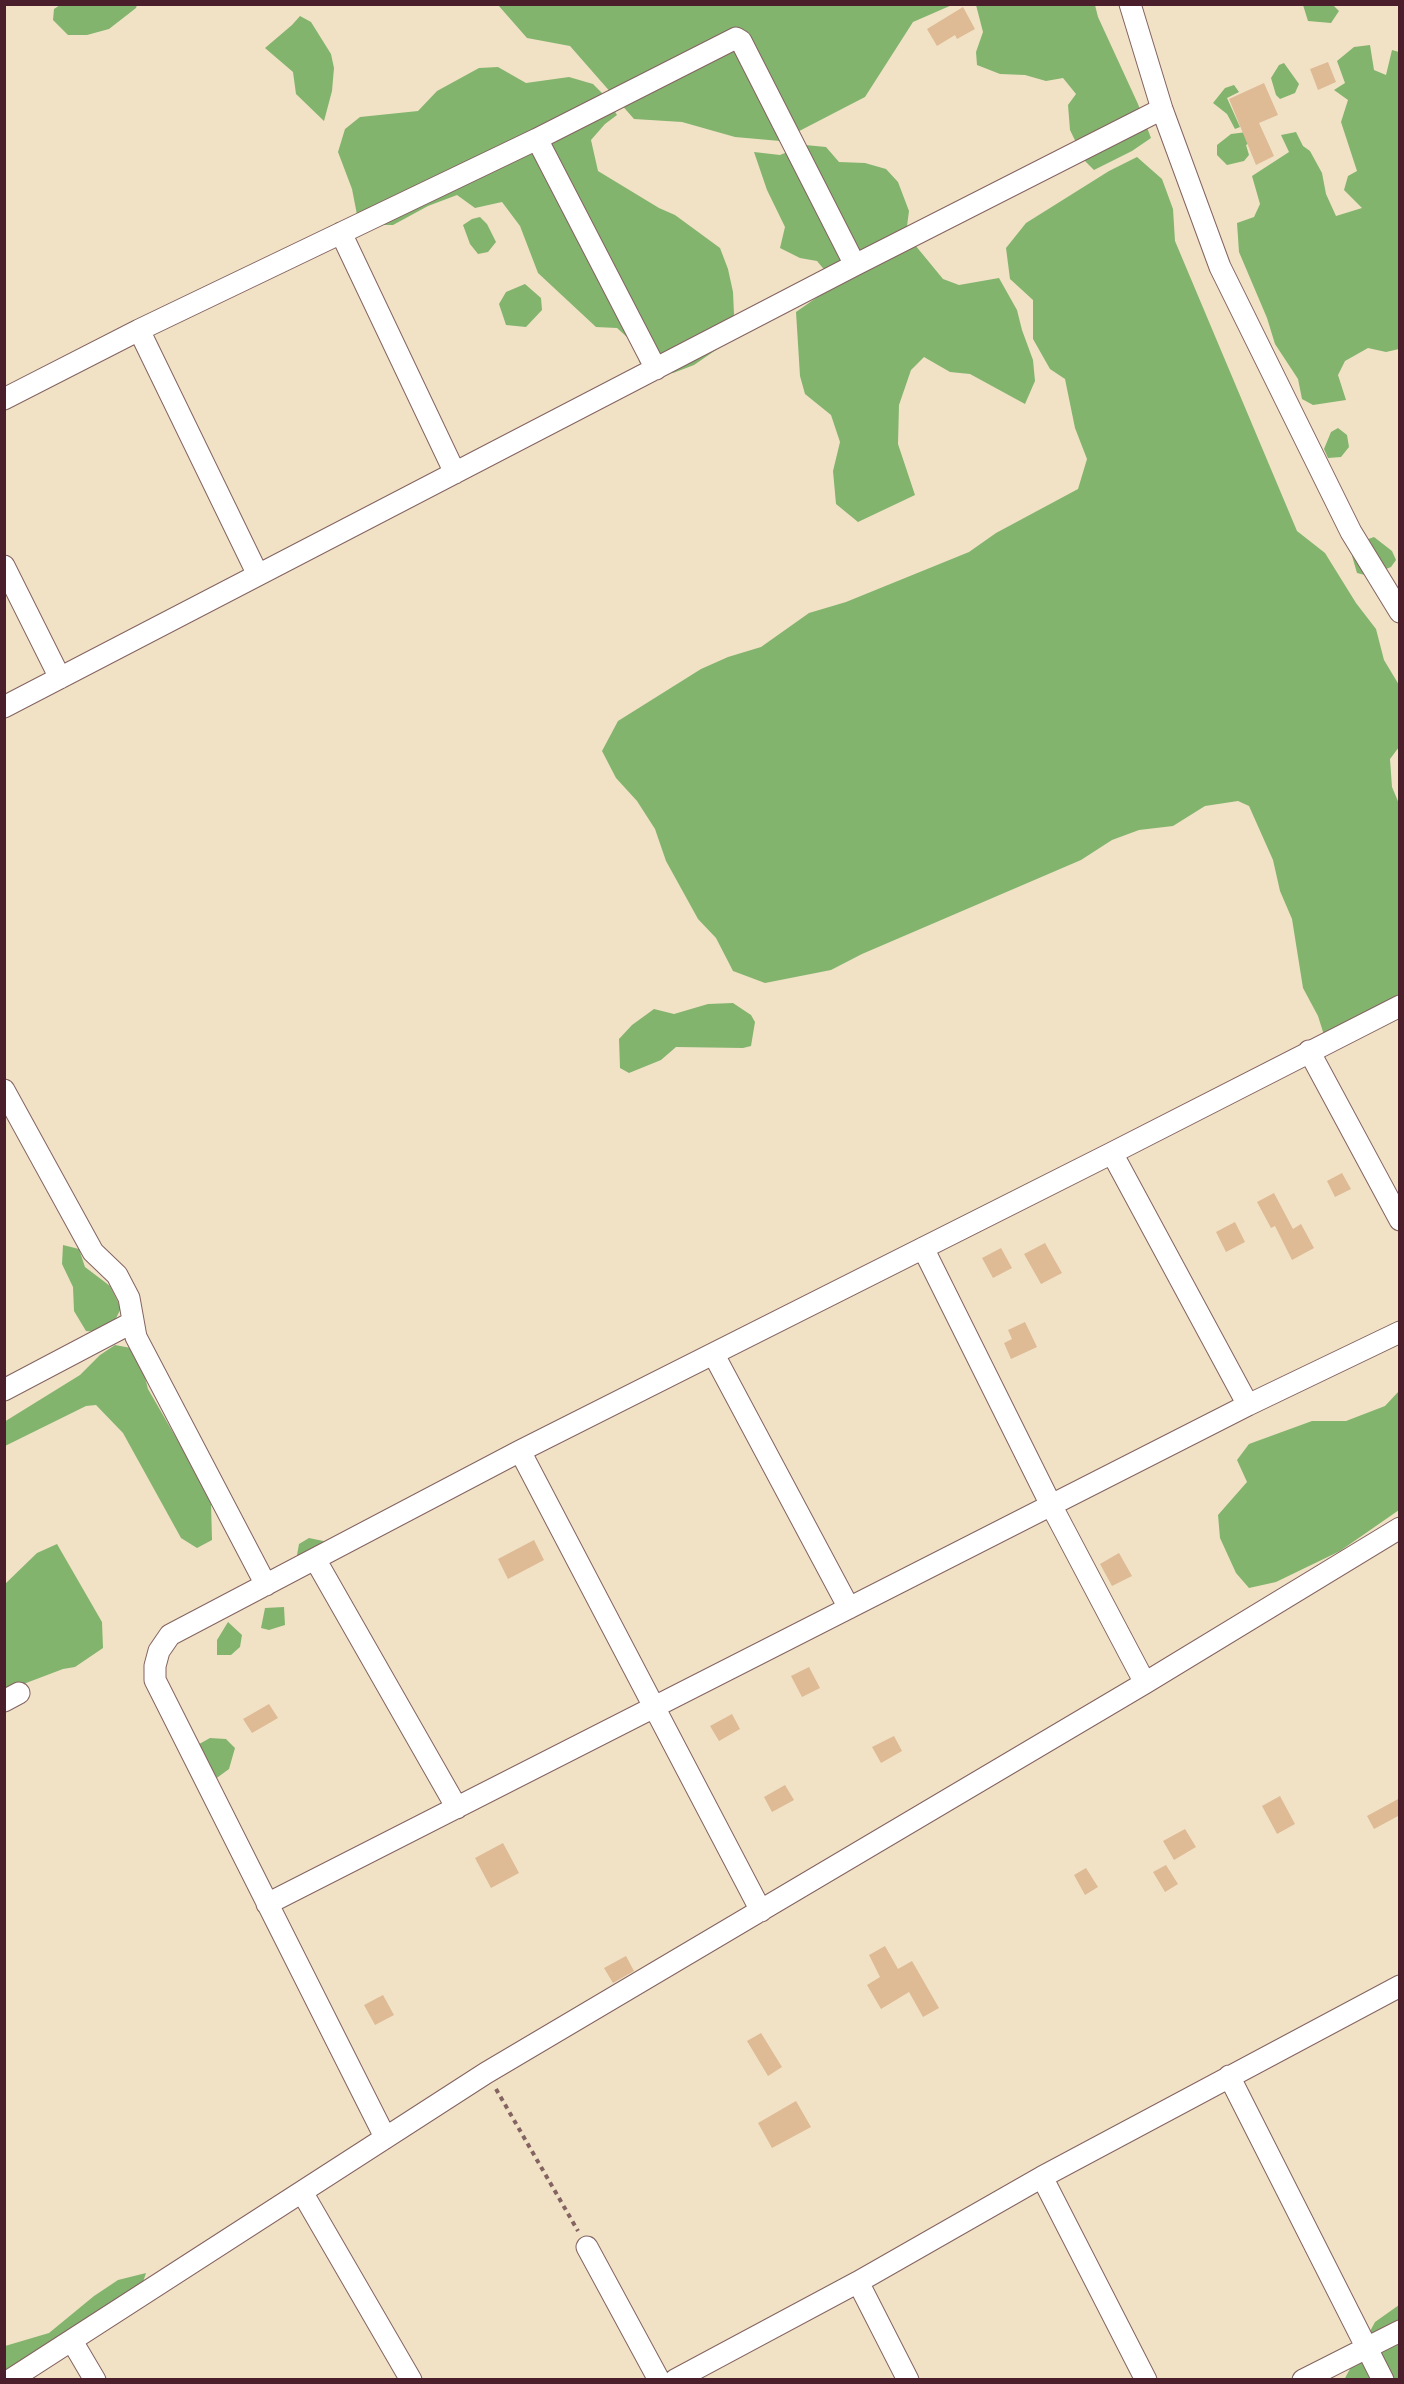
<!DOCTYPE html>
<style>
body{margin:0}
#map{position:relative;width:1404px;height:2384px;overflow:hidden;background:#f1e2c6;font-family:"Patrick Hand",sans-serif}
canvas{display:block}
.frame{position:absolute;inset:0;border:6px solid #4a1f2b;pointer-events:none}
</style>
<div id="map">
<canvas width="1404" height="2384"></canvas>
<div class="frame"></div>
</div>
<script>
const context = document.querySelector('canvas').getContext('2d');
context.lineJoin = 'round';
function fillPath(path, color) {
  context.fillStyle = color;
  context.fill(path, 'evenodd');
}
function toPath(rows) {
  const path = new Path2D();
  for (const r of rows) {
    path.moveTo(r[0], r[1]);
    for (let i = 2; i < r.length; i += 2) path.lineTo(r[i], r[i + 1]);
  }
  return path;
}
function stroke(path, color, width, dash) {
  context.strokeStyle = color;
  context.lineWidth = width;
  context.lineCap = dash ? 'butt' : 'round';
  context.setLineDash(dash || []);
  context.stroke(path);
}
fillPath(toPath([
 [60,5,60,4,137,5,136,8,109,29,87,35,68,35,53,20,54,9],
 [498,5,975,5,952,5,913,22,865,97,780,141,735,137,682,122,634,119,570,46,527,38],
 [976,5,1095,5,1098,17,1138,104,1151,138,1132,151,1094,170,1085,161,1070,130,1068,105,1076,94,1063,78,1046,81,1025,75,1000,74,977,65,976,52,983,32],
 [1303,5,1333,5,1339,11,1331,23,1308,21],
 [300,16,311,22,331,54,334,68,332,91,324,121,296,94,293,72,265,48,292,25],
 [1370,45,1374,70,1386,75,1392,50,1399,52,1399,349,1386,352,1368,348,1345,361,1338,375,1346,400,1313,405,1302,399,1298,379,1275,344,1267,318,1239,252,1237,223,1254,217,1260,204,1252,176,1289,152,1281,135,1296,132,1303,146,1310,151,1322,173,1326,194,1336,216,1362,208,1344,190,1348,176,1357,171,1341,122,1348,100,1334,90,1345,83,1337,61,1354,47],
 [1284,63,1299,84,1295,93,1280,99,1276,95,1271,78,1279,65],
 [498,67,526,83,569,77,593,84,606,97,617,115,605,124,591,140,598,171,659,208,675,215,720,248,728,269,733,292,734,314,726,343,694,365,673,373,654,374,639,362,638,347,617,328,596,327,538,273,520,226,502,202,475,208,457,195,428,206,393,225,359,225,352,189,338,152,345,129,360,117,418,111,437,91,479,68],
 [1234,85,1239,92,1227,98,1240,127,1235,129,1227,114,1213,103,1225,88],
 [1247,132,1258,138,1246,145,1249,155,1244,161,1227,165,1217,155,1217,145,1231,134],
 [805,145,826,147,839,162,865,163,886,169,898,182,909,211,906,234,943,279,959,285,999,278,1017,310,1022,330,1033,360,1035,381,1025,404,970,374,950,372,924,357,911,370,899,405,898,444,915,495,858,522,836,504,833,471,840,442,831,415,805,394,800,376,796,312,826,291,827,273,817,261,800,258,780,248,785,227,767,190,754,152,780,155],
 [1137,157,1162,179,1173,209,1175,241,1297,531,1325,553,1356,603,1376,629,1384,660,1399,685,1399,747,1390,759,1392,787,1400,806,1399,997,1324,1035,1318,1016,1303,988,1292,919,1280,891,1273,860,1249,806,1238,801,1205,806,1173,826,1139,830,1112,840,1081,860,862,954,831,970,765,983,733,971,716,938,698,919,666,861,655,829,637,801,616,778,602,751,618,721,701,669,728,657,761,647,809,613,846,602,969,552,996,533,1078,489,1087,459,1075,428,1065,379,1050,369,1033,339,1033,300,1010,279,1006,248,1026,223,1109,171],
 [480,217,487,224,496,242,488,252,478,254,470,244,463,225,472,219],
 [525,284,541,298,542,310,526,327,506,325,499,304,506,292],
 [1338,428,1347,435,1349,447,1341,457,1328,458,1324,449,1331,432],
 [1374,537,1392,551,1396,560,1391,567,1369,576,1357,573,1352,556,1360,542],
 [733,1003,751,1015,755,1022,751,1046,743,1048,676,1047,661,1060,629,1073,620,1068,619,1039,632,1025,654,1009,674,1014,708,1004],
 [63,1245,79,1249,85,1267,110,1286,121,1308,109,1333,86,1331,74,1311,73,1287,62,1264],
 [115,1345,131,1348,142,1366,148,1389,201,1481,211,1503,212,1540,197,1548,181,1538,123,1433,96,1405,86,1406,5,1446,4,1422,80,1375,100,1355],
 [1399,1391,1399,1510,1340,1551,1276,1582,1249,1588,1236,1573,1220,1538,1218,1515,1247,1482,1237,1460,1249,1444,1312,1421,1346,1421,1385,1406],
 [309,1538,328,1542,302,1565,297,1555,299,1544],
 [57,1544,102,1622,103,1648,75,1667,63,1669,5,1691,5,1584,37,1553],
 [284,1607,285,1625,269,1630,261,1628,265,1608],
 [228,1622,242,1635,240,1647,231,1655,217,1655,217,1640],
 [210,1738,226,1739,235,1748,229,1769,214,1780,192,1748],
 [146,2273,142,2285,5,2376,5,2346,49,2333,94,2296,118,2280],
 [1399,2305,1399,2379,1344,2380,1375,2322]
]), '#82b46e');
fillPath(toPath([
 [963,7,975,29,957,39,955,35,937,46,927,29],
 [1328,62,1336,82,1318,90,1310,69],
 [1264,83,1278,115,1259,123,1274,156,1256,165,1229,99],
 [1342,1173,1351,1189,1335,1197,1327,1181],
 [1274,1193,1293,1229,1301,1224,1314,1248,1292,1260,1275,1226,1271,1228,1257,1202],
 [1235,1222,1245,1242,1226,1252,1216,1232],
 [1045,1243,1062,1273,1041,1284,1024,1254],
 [1001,1248,1012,1268,993,1278,982,1258],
 [1025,1322,1037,1347,1011,1359,1004,1343,1012,1339,1008,1330],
 [534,1540,544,1560,508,1579,498,1559],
 [1119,1553,1132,1576,1112,1586,1100,1564],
 [809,1667,820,1688,802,1697,791,1676],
 [269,1704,278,1718,252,1733,243,1719],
 [732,1714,740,1729,719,1741,710,1726],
 [894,1736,902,1751,881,1763,872,1747],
 [785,1785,794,1800,772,1812,764,1797],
 [1280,1796,1295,1824,1277,1834,1262,1806],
 [1400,1798,1400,1815,1374,1829,1367,1816],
 [1185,1829,1196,1847,1174,1860,1163,1841],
 [503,1843,519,1873,491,1888,475,1858],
 [1166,1865,1178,1884,1165,1892,1153,1872],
 [1086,1868,1098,1887,1085,1895,1074,1875],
 [885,1946,898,1969,912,1961,939,2008,923,2017,909,1992,881,2009,867,1985,880,1977,869,1955],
 [626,1956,634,1971,613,1983,604,1968],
 [383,1995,394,2015,375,2025,364,2005],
 [761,2033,782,2067,768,2076,747,2041],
 [796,2101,811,2127,772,2148,758,2123]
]), '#deba95');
const minor = toPath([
 [1130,4,1162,109,1220,267,1351,532,1400,612],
 [537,139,656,369],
 [341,233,455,473],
 [139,330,258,575],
 [4,399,139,330,537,139,736,38,741,41,855,265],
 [4,566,60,678],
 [4,707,855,265,1162,109],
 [1309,1051,1400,1220],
 [4,1090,93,1252,117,1275,129,1298,136,1337,266,1585],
 [1112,1153,1248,1405],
 [923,1248,1051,1505,1145,1683],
 [714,1355,849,1608],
 [4,1390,133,1322],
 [520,1451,761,1911],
 [315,1559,457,1808],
 [4,1701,19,1693],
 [267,1904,1248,1405,1400,1332],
 [1229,2076,1383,2380],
 [385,2137,155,1680,155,1666,159,1651,170,1635,520,1451,1112,1153,1400,1006],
 [1042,2177,1146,2380],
 [302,2192,411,2380],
 [587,2247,659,2380],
 [858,2282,908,2380],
 [72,2341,95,2380],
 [10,2380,486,2073,1145,1683,1400,1528],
 [675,2380,858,2282,1042,2177,1400,1986],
 [1303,2380,1400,2331]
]);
stroke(minor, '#846361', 23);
stroke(toPath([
 [496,2089,578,2231]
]), '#846361', 4, [4.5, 4.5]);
stroke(minor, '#fff', 21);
</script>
